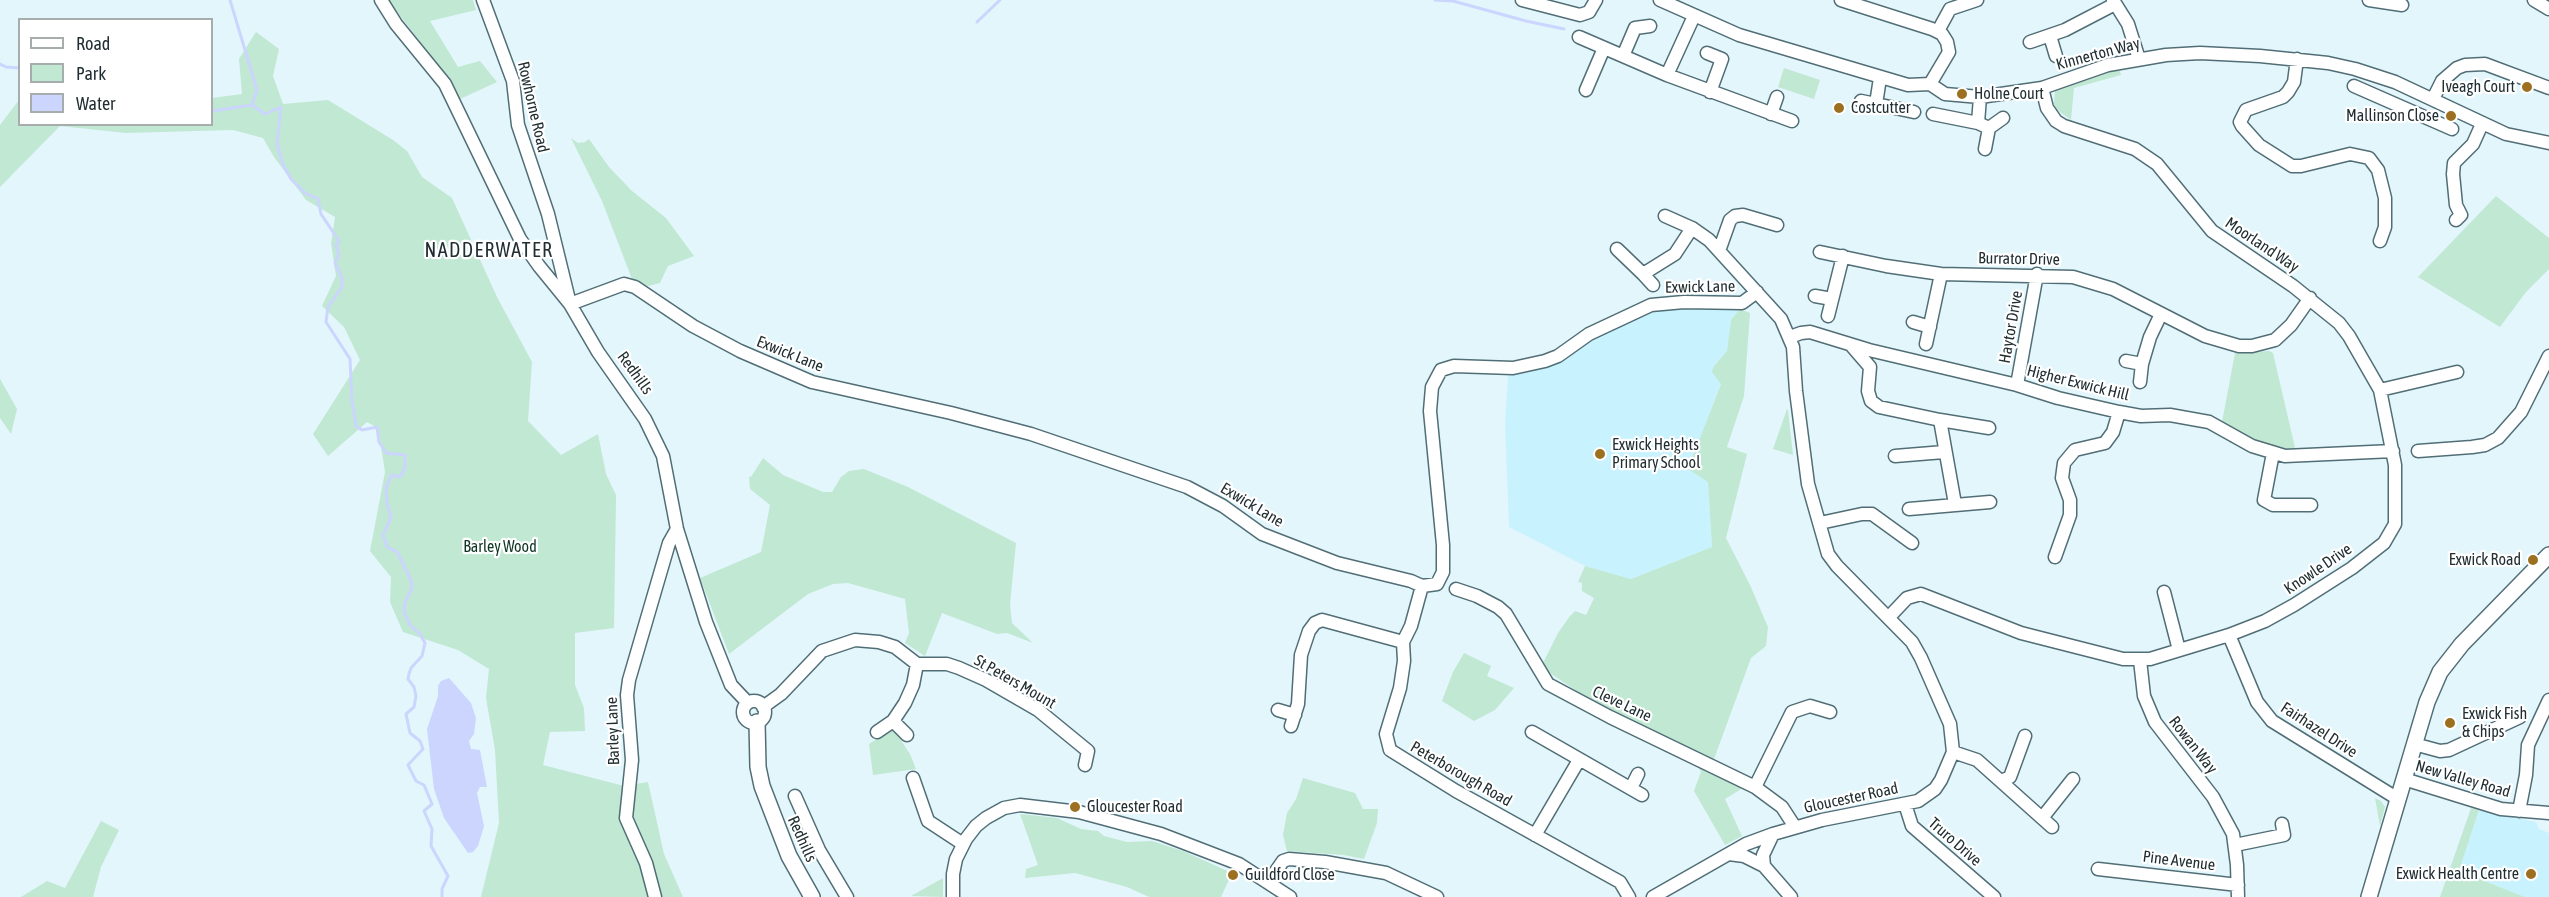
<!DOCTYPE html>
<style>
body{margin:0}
#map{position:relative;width:2549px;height:897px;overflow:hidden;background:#e3f6fc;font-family:"Asap Condensed",sans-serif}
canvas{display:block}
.legend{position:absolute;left:18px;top:18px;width:195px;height:108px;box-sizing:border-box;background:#fff;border:2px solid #a7acad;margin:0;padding:8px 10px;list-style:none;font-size:18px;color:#222f32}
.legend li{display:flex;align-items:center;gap:12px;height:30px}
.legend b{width:30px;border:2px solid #a7acad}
</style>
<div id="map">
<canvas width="2549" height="897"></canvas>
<ul class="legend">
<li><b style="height:8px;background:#fff"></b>Road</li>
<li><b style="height:16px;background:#c0e8d3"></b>Park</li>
<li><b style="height:16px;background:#cbd5fe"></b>Water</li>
</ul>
</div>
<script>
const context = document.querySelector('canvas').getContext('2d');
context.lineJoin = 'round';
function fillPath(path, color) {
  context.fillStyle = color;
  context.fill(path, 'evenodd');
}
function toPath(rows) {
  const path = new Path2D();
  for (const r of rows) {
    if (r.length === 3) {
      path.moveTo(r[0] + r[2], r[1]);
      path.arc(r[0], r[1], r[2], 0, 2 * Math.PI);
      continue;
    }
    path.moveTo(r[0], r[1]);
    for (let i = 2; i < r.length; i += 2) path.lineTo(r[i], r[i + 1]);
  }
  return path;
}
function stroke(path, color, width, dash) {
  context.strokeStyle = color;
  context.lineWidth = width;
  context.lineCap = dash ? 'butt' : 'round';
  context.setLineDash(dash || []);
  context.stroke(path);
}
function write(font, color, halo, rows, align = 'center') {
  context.font = font + ' "Asap Condensed",sans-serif';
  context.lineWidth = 4.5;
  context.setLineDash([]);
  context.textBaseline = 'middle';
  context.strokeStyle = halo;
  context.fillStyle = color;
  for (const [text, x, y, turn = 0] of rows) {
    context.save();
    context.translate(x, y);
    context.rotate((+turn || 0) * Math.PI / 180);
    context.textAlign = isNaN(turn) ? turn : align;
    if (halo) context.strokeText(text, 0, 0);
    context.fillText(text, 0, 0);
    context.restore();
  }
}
fillPath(toPath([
 [1681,308,1740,309,1731,320,1727,351,1714,366,1721,383,1689,469,1708,482,1712,547,1631,579,1585,566,1509,527,1505,424,1508,376,1566,355,1620,326,1653,312],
 [2479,810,2536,822,2539,829,2549,833,2549,897,2525,897,2459,871]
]), '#c9f2ff');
fillPath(toPath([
 [388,0,473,0,476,10,430,21,458,67,480,61,497,82,458,100,441,69],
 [256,32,279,49,273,76,283,104,328,100,393,140,407,151,422,177,452,198,497,297,532,362,528,421,561,455,598,434,606,474,616,495,614,628,575,633,575,685,584,708,585,731,550,732,543,765,624,786,648,782,664,854,683,897,481,897,499,823,495,750,486,698,489,669,458,650,403,632,390,602,391,577,370,551,385,472,378,428,367,422,328,456,313,434,360,360,344,327,322,306,336,276,331,243,335,217,306,200,274,157,263,138,233,130,126,133,60,126,0,187,0,125,19,100,20,124,212,124,212,98,242,94,239,59],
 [1784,68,1820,80,1814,99,1778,87],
 [2119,69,2121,75,2074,88,2071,120,2056,109,2054,103,2055,91],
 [571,138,578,143,585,142,589,139,609,167,632,191,666,218,694,256,668,266,660,283,648,286,632,279,602,201],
 [2496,196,2549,238,2549,269,2526,292,2500,327,2418,277],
 [1740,309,1750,313,1744,396,1727,447,1747,454,1726,538,1750,585,1768,627,1766,646,1751,658,1714,759,1587,698,1541,667,1558,633,1570,616,1575,611,1586,615,1594,598,1582,591,1582,583,1578,582,1585,566,1631,579,1712,547,1708,482,1688,469,1721,384,1712,372,1714,366,1727,351,1731,320],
 [2269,351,2273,353,2296,452,2275,448,2247,437,2222,422,2235,353],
 [0,379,17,409,11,434,0,418],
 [1787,409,1788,410,1793,455,1773,449],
 [763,458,783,475,823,492,832,492,841,477,849,471,864,469,908,487,1016,543,1010,605,1012,623,1033,643,1007,633,997,634,942,613,925,656,905,643,909,633,905,599,848,583,833,584,808,594,729,654,700,578,761,552,770,505,750,489,749,476,751,477],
 [1464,653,1491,666,1487,676,1514,688,1495,710,1474,721,1442,701,1453,672],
 [892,729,903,737,902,742,910,754,916,769,873,775,869,744],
 [1694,760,1746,786,1725,799,1742,836,1725,845,1694,791,1701,772],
 [1303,778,1355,793,1363,809,1378,809,1377,823,1364,859,1344,855,1287,851,1283,835,1287,813,1296,799],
 [2375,798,2381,801,2385,807,2380,826],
 [2471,808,2479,810,2459,871,2525,897,2440,897],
 [1020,814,1057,818,1081,829,1098,831,1104,836,1127,842,1152,841,1183,851,1232,873,1221,897,1149,897,1127,887,1075,873,1025,878,1026,869,1038,865],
 [101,821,119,830,101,867,93,897,21,897,47,881,65,888],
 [943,878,943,897,911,896]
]), '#c0e8d3');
fillPath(toPath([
 [449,678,471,703,476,718,474,734,469,741,471,749,480,750,487,787,480,787,477,793,484,826,478,846,473,852,468,853,444,818,434,789,427,729,438,696,438,686,441,681]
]), '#cbd5fe');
stroke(toPath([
 [230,0,257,90,252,105,265,114,281,107,277,143,283,165,291,179,305,193,318,199,321,214,339,241,336,245,339,254,335,263,342,278,342,287,328,307,326,322,350,359,352,401,356,426,362,430,377,427,379,442,386,453,405,455,405,468,400,477,392,475,386,487,387,503,391,518,383,535,387,547,397,552,411,580,412,588,405,603,404,612,410,625,420,634,425,643,422,656,411,668,409,674,408,679,414,687,416,696,414,707,406,714,410,733,420,741,423,749,408,765,416,781,424,785,432,804,424,811,432,829,431,846,448,876,442,889,442,897],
 [1435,0,1453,1,1526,21,1564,29],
 [977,22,1000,0],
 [0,64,6,67,20,68],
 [212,111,252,105]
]), '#cbd5fe', 3);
const minor = toPath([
 [381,0,396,24,445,84,520,239,539,266,570,304,598,352,645,419,663,456,677,529,706,622,731,685,748,703],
 [483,0,513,81,518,125,548,214,570,304,624,284,635,287,693,326,740,351,812,382,951,413,1031,434,1187,487,1223,506,1262,534,1337,563,1411,581,1422,586,1437,584,1443,572,1443,545,1430,411,1432,387,1441,370,1454,366,1513,368,1545,361,1558,356,1589,334,1651,305,1684,302,1742,303,1757,292],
 [1522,0,1580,15,1589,12,1596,0],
 [1660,0,1739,35,1908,85,1930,84,1945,94,1980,97,2042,88,2108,65,2166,55,2200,53,2260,56,2328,63,2355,69,2395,82,2506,134,2549,143],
 [1841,0,1932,29,1942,34,1947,42,1949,52,1930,84],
 [2113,0,2128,24,2139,59],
 [2369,0,2402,5],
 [2534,0,2549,9],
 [1938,31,1950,9,1977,0],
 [2050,36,2056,56],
 [1579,37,1667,75,1694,16],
 [2030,42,2065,30,2115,4],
 [1707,53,1722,59,1710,92],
 [1623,56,1635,28,1650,26],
 [2297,59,2294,82,2288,92,2283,97,2246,110,2240,122,2242,126,2259,145,2292,166,2301,166,2350,154,2369,158,2378,170,2385,198,2385,227,2380,241],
 [1667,75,1792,121],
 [1880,78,1876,104,1914,112],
 [2354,86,2452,129],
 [1586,90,1604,48],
 [2433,99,2442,81,2457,68,2465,65,2485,64,2549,88],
 [1861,101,1876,104],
 [1771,114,1777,97],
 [1933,114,1978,123,1980,97],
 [1978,123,1989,128,1985,149],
 [1989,128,2003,118],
 [2456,220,2461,215,2456,205,2453,174,2454,163,2473,144,2482,124],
 [1617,249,1643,274,1675,254,1692,228],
 [1719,251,1730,220,1735,216,1743,215,1777,225],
 [1820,252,1886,266,1941,274,2073,277,2113,289,2205,336,2239,346,2252,346,2275,340,2291,325,2310,298],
 [1643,274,1653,285],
 [1815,296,1832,299],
 [1828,316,1843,256],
 [1913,322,1930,327],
 [1790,337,1801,333,1810,332,1869,350,2017,385,2058,398,2119,412,2141,416,2170,415,2209,422,2252,446,2285,456,2393,451],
 [1926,344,1941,274],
 [1851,345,1870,367,1868,391,1871,401,1879,407,1940,420,1955,504],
 [2126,361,2142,364],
 [2140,382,2142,364,2150,337,2161,314],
 [2017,385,2037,274],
 [2380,390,2457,372],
 [1940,420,1989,428],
 [2418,451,2472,447,2485,445,2498,438,2521,412,2549,356],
 [2273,453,2264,500,2273,505,2311,505],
 [1895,456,1944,452],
 [1909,509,1990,502],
 [1820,523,1862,514,1872,514,1912,543],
 [2055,557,2070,515,2070,500,2062,478,2064,463,2075,450,2105,443,2113,432,2119,412],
 [1422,586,1411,626,1403,642,1404,661,1400,688,1386,734,1390,750,1456,791,1620,882,1629,897],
 [1456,589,1477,596,1498,607,1506,614,1548,684,1610,717,1755,787,1782,807,1795,827],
 [2164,592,2179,650],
 [1889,617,1907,598,1921,594,2021,633,2123,659,2150,659,2229,635,2265,621,2294,605,2352,568,2384,543,2395,524,2395,465,2380,390,2349,336,2339,323,2293,286,2212,231,2157,164,2135,149,2064,126,2056,121,2047,108,2042,88],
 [2229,635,2257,702,2272,721,2398,799],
 [2140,660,2144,696,2155,722,2213,797,2233,834,2237,865,2238,897],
 [917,664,947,664,959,668,986,680,1038,710,1088,751,1085,765],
 [754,712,11],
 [763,707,781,694,822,651,855,640,879,642,895,647,917,664,913,685,905,703,893,721,877,732],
 [1278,710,1295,715],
 [893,721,907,735],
 [1291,726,1298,704,1301,655,1309,631,1315,623,1322,620,1403,642],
 [1532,732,1642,795],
 [2414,744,2440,751,2449,750,2520,717],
 [1953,752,1977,760,2052,827],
 [913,778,928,821,963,844],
 [2404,779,2501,809,2549,813],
 [2001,781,2010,777,2025,736],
 [1755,787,1792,712,1810,706,1830,712],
 [1631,788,1638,774],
 [795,796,819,850,847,897],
 [1905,804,1912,826,1994,897],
 [2519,811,2526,775,2528,745,2549,700],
 [2042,818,2073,779],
 [1535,835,1579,760],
 [2235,845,2284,835,2282,824],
 [1729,854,1744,856,1764,866,1791,897],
 [1764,866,1763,855,1773,834],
 [2098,869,2238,885],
 [1263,878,1274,874,1283,861,1289,859,1325,862,1386,873,1437,897],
 [655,897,646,863,626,818,632,760,627,695,629,680,669,543,677,529],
 [953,897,953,874,956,859,966,839,976,826,986,818,1004,808,1020,805,1079,812,1161,834,1239,864,1290,897],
 [1653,897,1746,844,1773,834,1822,820,1918,801,1935,789,1941,780,1953,752,1950,724,1921,658,1912,642,1837,566,1828,554,1808,484,1796,391,1793,347,1781,319,1709,240,1692,228,1665,216]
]);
const tertiary = toPath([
 [757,722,758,767,762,786,789,856,812,897],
 [2369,897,2427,702,2440,672,2462,644,2549,555]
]);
stroke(minor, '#516e76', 15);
stroke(tertiary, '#516e76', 18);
stroke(minor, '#fff', 12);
stroke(tertiary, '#fff', 15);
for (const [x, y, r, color] of [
 [2527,87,6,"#9c7020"],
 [1962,94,6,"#9c7020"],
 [1839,108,6,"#9c7020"],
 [2451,116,6,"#9c7020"],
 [1600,454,6,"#9c7020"],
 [2533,560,6,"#9c7020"],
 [2450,723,6,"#9c7020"],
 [1075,807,6,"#9c7020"],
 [2531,874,6,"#9c7020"],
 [1233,875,6,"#9c7020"]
]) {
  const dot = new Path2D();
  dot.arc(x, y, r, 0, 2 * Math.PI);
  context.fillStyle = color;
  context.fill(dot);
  stroke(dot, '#fff', 2);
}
write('16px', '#222f32', '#fff', [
 ["Kinnerton Way",2098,54,-15],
 ["Rowhorne Road",533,107,77],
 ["Moorland Way",2262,245,34],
 ["Burrator Drive",2019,259,1],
 ["Exwick Lane",1700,287,-1],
 ["Haytor Drive",2011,327,-80],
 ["Exwick Lane",790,354,22],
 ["Redhills",635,373,54],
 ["Higher Exwick Hill",2078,383,14],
 ["Exwick Lane",1252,505,31],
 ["Knowle Drive",2318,569,-34],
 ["St Peters Mount",1015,682,30],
 ["Cleve Lane",1622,704,25],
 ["Fairhazel Drive",2319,730,33],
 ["Barley Lane",613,731,-92],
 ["Rowan Way",2193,745,52],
 ["Peterborough Road",1461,774,30],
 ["New Valley Road",2463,779,16],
 ["Gloucester Road",1851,798,-12],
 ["Redhills",802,839,66],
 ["Truro Drive",1955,842,41],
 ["Pine Avenue",2179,861,7]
]);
write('16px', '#222f32', '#fff', [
 ["Iveagh Court",2515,87,"right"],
 ["Holne Court",1974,94],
 ["Costcutter",1851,108],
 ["Mallinson Close",2439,116,"right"],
 ["Exwick Heights",1612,445],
 ["Primary School",1612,463],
 ["Exwick Road",2521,560,"right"],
 ["Exwick Fish",2462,714],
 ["& Chips",2462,732],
 ["Gloucester Road",1087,807],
 ["Exwick Health Centre",2519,874,"right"],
 ["Guildford Close",1245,875]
], 'left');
write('16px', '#0e3424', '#fff', [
 ["Barley Wood",500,547]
]);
context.letterSpacing = '1.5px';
write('20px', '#222f32', '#fff', [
 ["NADDERWATER",489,251]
]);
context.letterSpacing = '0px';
</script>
